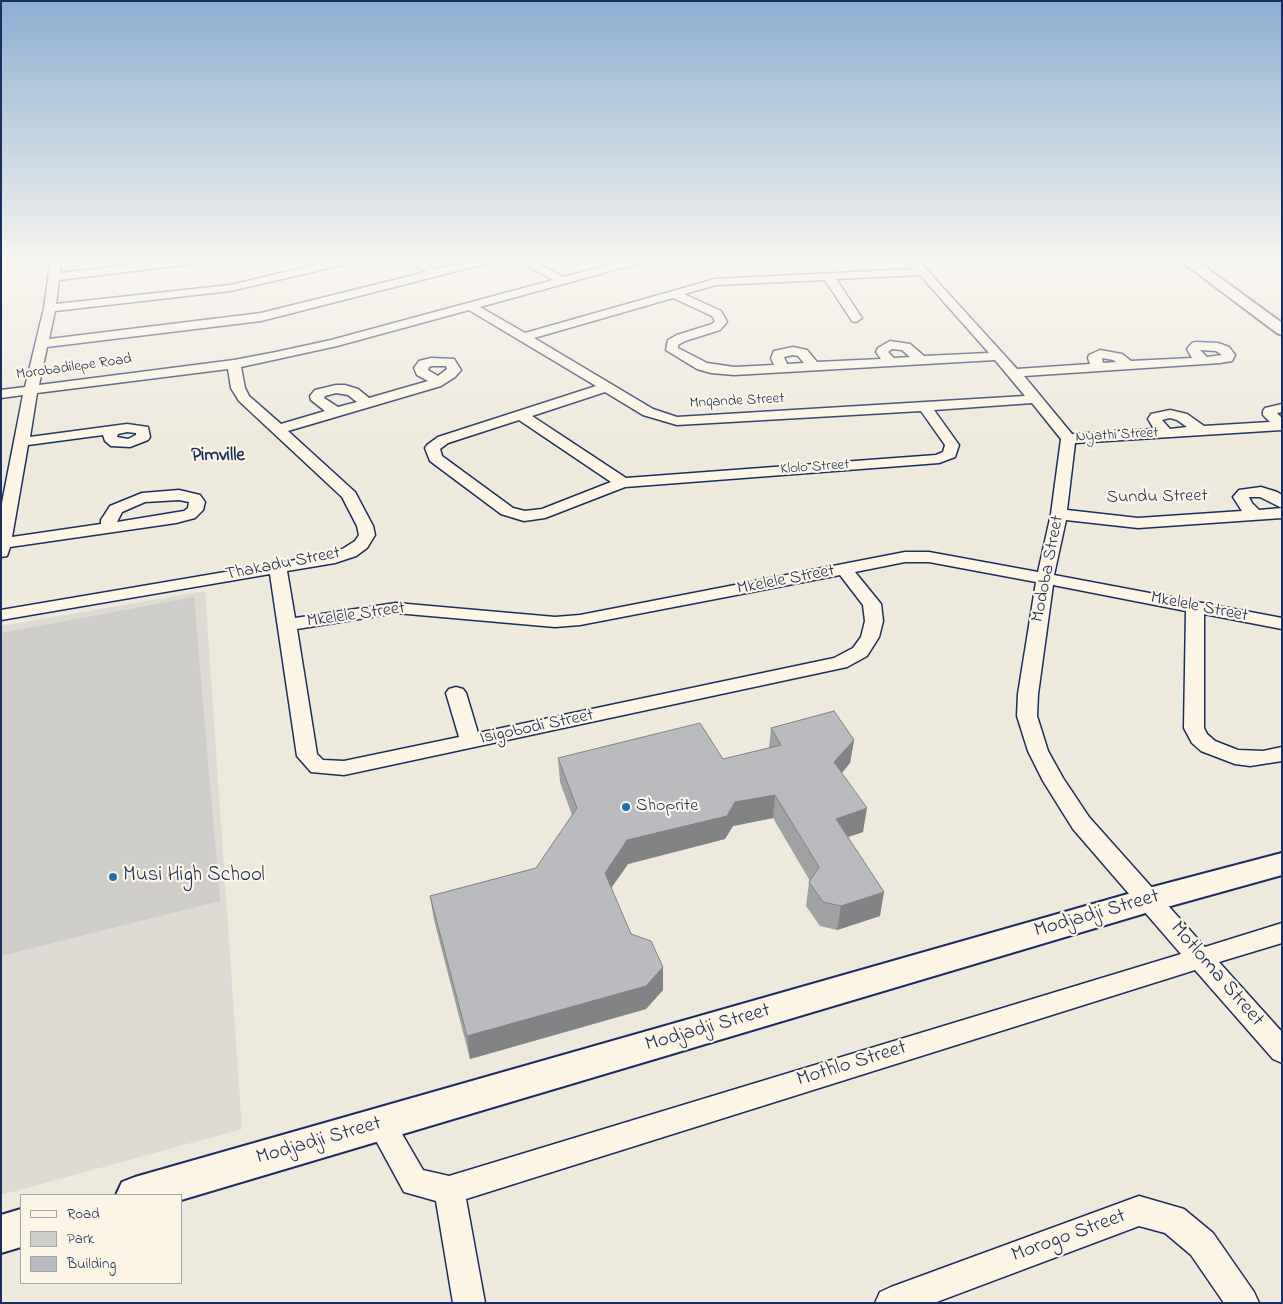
<!DOCTYPE html>
<style>
body{margin:0}
#map{position:relative;width:1283px;height:1304px;overflow:hidden;background:#eee9dd;font-family:"Indie Flower",sans-serif}
canvas{display:block}
.frame{position:absolute;inset:0;border:2px solid #1b2f5e;pointer-events:none}
.legend{position:absolute;left:20px;top:1194px;width:162px;height:90px;box-sizing:border-box;background:#fcf5e5;border:1px solid #a2a6af;margin:0;padding:6px 9px;list-style:none;font-size:15px;color:#1b2f5e}
.legend li{display:flex;align-items:center;gap:10px;height:25px}
.legend b{width:25px;border:1px solid #a2a6af}
</style>
<div id="map">
<canvas width="1283" height="1304"></canvas>
<div class="frame"></div>
<ul class="legend">
<li><b style="height:6px;background:#fcf5e5"></b>Road</li>
<li><b style="height:14px;background:#cfcdca"></b>Park</li>
<li><b style="height:14px;background:#babbbe"></b>Building</li>
</ul>
</div>
<script>
const context = document.querySelector('canvas').getContext('2d');
context.lineJoin = 'round';
function fillPath(path, color) {
  context.fillStyle = color;
  context.fill(path, 'evenodd');
}
function toPath(rows) {
  const path = new Path2D();
  for (const r of rows) {
    path.moveTo(r[0], r[1]);
    for (let i = 2; i < r.length; i += 2) path.lineTo(r[i], r[i + 1]);
  }
  return path;
}
function stroke(path, color, width, dash) {
  context.strokeStyle = color;
  context.lineWidth = width;
  context.lineCap = dash ? 'butt' : 'round';
  context.setLineDash(dash || []);
  context.stroke(path);
}
function write(font, color, halo, rows, align = 'center') {
  context.font = font + ' "Indie Flower",sans-serif';
  context.lineWidth = 4.5;
  context.setLineDash([]);
  context.textBaseline = 'middle';
  context.strokeStyle = halo;
  context.fillStyle = color;
  for (const [text, x, y, turn = 0] of rows) {
    context.save();
    context.translate(x, y);
    context.rotate((+turn || 0) * Math.PI / 180);
    context.textAlign = isNaN(turn) ? turn : align;
    if (halo) context.strokeText(text, 0, 0);
    context.fillText(text, 0, 0);
    context.restore();
  }
}
fillPath(toPath([
 [205,591,242,1129,1,1195,1,626]
]), '#dedbd4');
fillPath(toPath([
 [194,597,220,901,1,956,1,633]
]), '#cfcdca');
const minor = toPath([
 [51,258,61,258,60,273,187,258,222,258,217,261,59,280,56,304,230,285,345,258,365,258,360,261,230,291,55,311,49,339,261,313,426,272,402,258,416,258,437,269,482,258,501,258,500,260,261,321,47,347,39,385,234,360,276,352,331,340,553,280,514,258,528,258,564,277,633,258,651,258,650,260,480,307,525,333,715,279,914,269,905,258,916,258,1017,369,1090,364,1088,358,1089,355,1100,350,1122,354,1131,361,1192,358,1187,349,1192,343,1196,342,1218,343,1229,347,1235,355,1232,361,1220,363,1024,376,1072,434,1154,429,1148,419,1151,414,1170,410,1187,414,1204,426,1270,422,1263,415,1263,411,1265,408,1282,404,1282,412,1277,413,1282,418,1282,430,1075,443,1067,510,1138,518,1242,511,1233,497,1239,490,1261,487,1277,492,1282,495,1282,508,1260,497,1249,497,1252,503,1259,510,1282,508,1282,518,1138,528,1066,520,1054,575,1282,618,1282,629,1204,614,1204,728,1207,734,1215,741,1238,750,1263,751,1282,747,1282,761,1250,766,1235,764,1201,751,1192,743,1184,728,1186,611,1053,585,1038,694,1037,716,1048,751,1063,778,1089,817,1205,947,1282,923,1282,943,1219,962,1282,1032,1282,1063,1273,1059,1195,970,466,1199,485,1303,453,1303,436,1201,404,1192,367,1124,371,1115,381,1111,391,1115,423,1170,449,1176,1181,954,1073,829,1043,781,1028,751,1017,716,1018,694,1036,582,929,562,905,562,855,572,881,604,883,621,879,637,867,656,847,667,344,775,311,772,297,756,270,574,1,620,1,610,331,554,344,548,355,541,359,535,357,526,342,497,239,401,231,388,228,369,37,393,30,437,127,424,148,427,150,437,148,440,130,447,111,446,105,441,103,435,28,445,12,537,101,524,101,520,110,506,142,493,179,490,200,495,205,502,203,510,195,518,176,523,10,547,7,556,1,557,1,508,23,395,1,398,1,390,25,387,44,308,51,258],
 [920,275,989,353,924,356,910,344,890,341,878,348,876,352,881,359,817,362,807,350,793,347,774,351,771,358,774,365,734,367,707,363,678,348,678,345,685,341,720,330,727,322,721,311,684,294,716,285,825,280,852,321,856,322,862,318,836,279,920,275],
 [673,298,712,316,715,321,712,324,677,335,668,340,666,350,697,369,711,373,734,375,995,360,1025,396,677,417,653,409,534,338,673,298],
 [469,310,596,386,438,437,427,445,425,448,430,461,501,514,524,521,545,518,625,487,939,463,955,457,959,445,934,410,1032,403,1061,439,1051,514,1038,572,929,552,905,552,580,615,555,617,396,603,295,618,287,571,335,563,356,556,367,548,375,535,373,526,355,492,288,431,441,386,455,377,461,370,454,359,431,358,419,361,414,368,417,375,428,381,369,398,358,389,345,385,336,385,315,390,310,396,311,400,325,411,281,424,249,396,245,388,241,367,337,346,469,310],
 [892,349,902,350,910,357,894,358,888,352,892,349],
 [1200,350,1216,351,1222,355,1207,357,1200,350],
 [793,355,798,356,804,363,787,364,784,357,793,355],
 [1102,358,1113,360,1116,362,1103,363,1102,358],
 [432,366,446,366,447,369,438,376,428,370,429,367,432,366],
 [605,392,643,415,677,425,921,411,945,445,943,452,936,455,626,478,532,416,605,392],
 [336,393,348,395,357,402,338,407,324,398,325,396,336,393],
 [1170,418,1177,420,1187,427,1170,429,1162,420,1170,418],
 [519,420,611,482,542,509,525,511,513,508,442,456,440,449,448,443,519,420],
 [127,432,136,433,136,435,128,439,117,437,118,434,127,432],
 [179,500,189,502,188,508,184,511,117,522,122,512,145,502,179,500],
 [840,575,863,605,865,621,861,637,853,648,834,658,478,733,466,693,463,689,456,687,449,689,446,693,459,737,344,761,323,760,317,754,297,629,396,613,555,627,580,625,840,575],
 [1139,1196,1184,1209,1213,1233,1254,1292,1259,1303,1224,1303,1191,1255,1165,1233,1139,1226,934,1303,875,1303,880,1292,891,1287,1139,1196]
]);
const tertiary = toPath([
 [1177,258,1193,258,1282,323,1282,335,1277,333,1177,258],
 [1282,853,1282,875,1149,912,181,1200,181,1195,116,1195,122,1182,135,1177,1149,888,1282,853],
 [21,1209,21,1247,1,1253,1,1215,21,1209]
]);
stroke(minor, '#1b2f5e', 3);
stroke(tertiary, '#1b2f5e', 4);
fillPath(minor, '#fcf5e5');
fillPath(tertiary, '#fcf5e5');
fillPath(toPath([
 [771,728,854,740,850,763,842,773,863,832,848,837,880,916,837,930,820,926,806,906,809,882,810,881,773,818,733,826,725,839,628,864,611,888,631,934,663,990,646,1009,470,1059,434,920,430,896,536,868,572,815,560,782,558,758,723,759,769,748]
]), '#a0a1a3');
fillPath(toPath([
 [854,740,850,763,831,785,834,762],
 [775,795,773,818,733,826,725,839,628,864,605,897,605,873,627,840,735,802],
 [867,808,863,832,833,842,836,819],
 [884,892,880,916,837,930,841,906],
 [663,967,663,990,646,1009,470,1059,467,1036]
]), '#828385');
const building = toPath([
 [834,711,854,740,834,762,867,808,836,819,884,892,841,906,823,902,809,882,819,867,775,795,735,802,727,816,627,840,605,873,631,934,651,941,663,967,646,986,467,1036,430,896,536,868,577,808,558,758,700,723,723,759,781,745,771,728,834,711]
]);
fillPath(building, '#babbbe');
stroke(building, '#828385', 1);
const sky = context.createLinearGradient(0, 0, 0, 441);
sky.addColorStop(0, '#8cafd1');
sky.addColorStop(0.59, '#f7f5f0');
sky.addColorStop(1, '#f7f5f000');
context.fillStyle = sky;
context.fillRect(0, 0, 1283, 441);
for (const [x, y, r, color] of [
 [626,807,5,"#1f6fb2"],
 [113,877,5,"#1f6fb2"]
]) {
  const dot = new Path2D();
  dot.arc(x, y, r, 0, 2 * Math.PI);
  context.fillStyle = color;
  context.fill(dot);
  stroke(dot, '#fcf5e5', 2);
}
write('15px', '#1b2f5e', '#fcf5e5', [
 ["Morobadilepe Road",74,368,-8],
 ["Mnqande Street",737,402,-3],
 ["Nyathi Street",1117,436,-3],
 ["Klolo Street",815,468,-4]
]);
write('18px', '#1b2f5e', '#fcf5e5', [
 ["Sundu Street",1157,498,-1],
 ["Thakadu Street",283,565,-11],
 ["Modoba Street",1049,569,-79],
 ["Mkelele Street",786,581,-11],
 ["Mkelele Street",1199,608,11],
 ["Mkelele Street",356,616,-8],
 ["Isigobodi Street",537,728,-12]
]);
write('18px', '#1b2f5e', '#fcf5e5', [
 ["Shoprite",636,807]
], 'left');
write('bold 19px', '#1b2f5e', '#fcf5e5', [
 ["Pimville",218,457]
]);
write('21px', '#1b2f5e', '#fcf5e5', [
 ["Musi High School",123,877]
], 'left');
write('21px', '#1b2f5e', '#fcf5e5', [
 ["Modjadji Street",1097,915,-16],
 ["Motloma Street",1216,975,49],
 ["Modjadji Street",708,1029,-16],
 ["Mothlo Street",852,1065,-17],
 ["Modjadji Street",319,1142,-16],
 ["Morogo Street",1069,1237,-20]
]);
</script>
